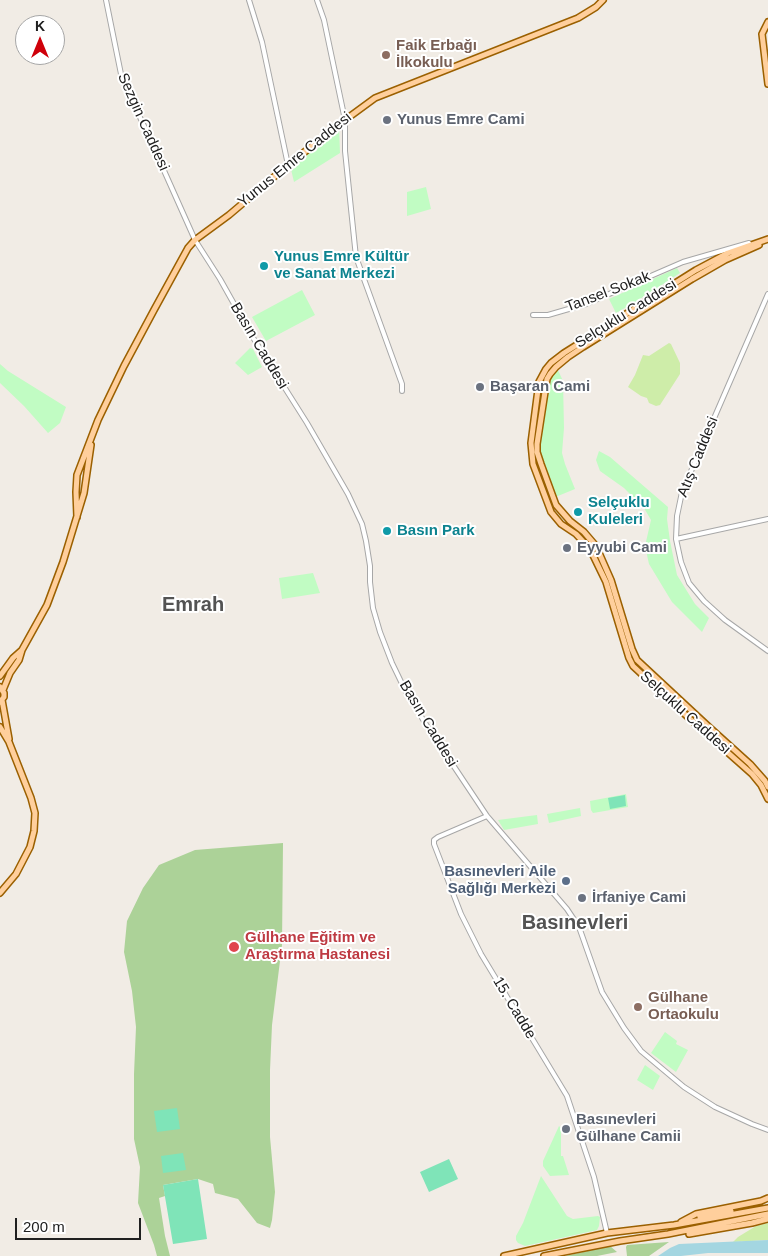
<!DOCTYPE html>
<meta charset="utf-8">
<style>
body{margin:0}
#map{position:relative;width:768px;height:1256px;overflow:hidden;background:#f1ece5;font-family:Arial,sans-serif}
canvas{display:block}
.north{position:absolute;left:15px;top:15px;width:50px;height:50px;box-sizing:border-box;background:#fff;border:1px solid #a6a6a6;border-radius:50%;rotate:0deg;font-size:14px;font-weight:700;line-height:20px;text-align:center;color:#202020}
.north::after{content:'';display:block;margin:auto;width:18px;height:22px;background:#cf000a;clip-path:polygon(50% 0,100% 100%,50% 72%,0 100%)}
.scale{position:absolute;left:15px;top:1218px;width:126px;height:22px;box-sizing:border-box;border:2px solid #202020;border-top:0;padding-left:6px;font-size:15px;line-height:18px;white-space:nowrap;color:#202020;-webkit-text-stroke:4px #fff;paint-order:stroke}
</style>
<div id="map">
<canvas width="768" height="1256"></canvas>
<div class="north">K</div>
<div class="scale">200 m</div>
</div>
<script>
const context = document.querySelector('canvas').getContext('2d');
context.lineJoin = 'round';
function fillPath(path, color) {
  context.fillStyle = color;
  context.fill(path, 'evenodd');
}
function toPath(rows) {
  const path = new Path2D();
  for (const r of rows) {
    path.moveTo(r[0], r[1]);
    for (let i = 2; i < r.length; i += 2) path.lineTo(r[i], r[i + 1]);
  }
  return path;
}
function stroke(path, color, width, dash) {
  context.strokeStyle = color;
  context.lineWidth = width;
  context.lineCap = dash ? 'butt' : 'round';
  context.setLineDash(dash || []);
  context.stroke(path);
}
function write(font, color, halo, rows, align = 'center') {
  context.font = font + ' Arial,sans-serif';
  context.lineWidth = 4;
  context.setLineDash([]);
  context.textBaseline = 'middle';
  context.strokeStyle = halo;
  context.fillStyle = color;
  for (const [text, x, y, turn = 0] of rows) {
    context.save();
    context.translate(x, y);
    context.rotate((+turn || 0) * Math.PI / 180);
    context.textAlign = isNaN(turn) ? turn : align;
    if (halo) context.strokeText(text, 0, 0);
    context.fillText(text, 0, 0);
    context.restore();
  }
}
fillPath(toPath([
 [669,343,671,344,680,363,680,374,660,405,656,406,649,403,647,398,641,396,628,387,635,375,643,355,649,356],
 [768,1223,768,1240,733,1242,738,1237,756,1226]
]), '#ceeda9');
fillPath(toPath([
 [283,843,282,945,272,1025,270,1070,270,1137,275,1192,272,1220,270,1228,257,1223,238,1199,215,1193,213,1184,198,1179,163,1185,165,1196,159,1198,165,1236,170,1256,157,1256,154,1245,138,1203,140,1167,134,1139,134,1074,136,1027,132,991,124,952,127,921,143,888,159,865,195,850],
 [669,1242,649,1256,627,1256,626,1247,627,1245],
 [610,1246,617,1252,597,1256,565,1256]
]), '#acd298');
fillPath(toPath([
 [339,126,340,153,294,182,290,165],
 [426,187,431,209,407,216,407,192],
 [677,268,680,273,637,301,616,313,609,299],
 [302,290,315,315,266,341,252,317],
 [250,348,253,349,262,367,248,375,235,363],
 [0,364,8,371,66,407,60,423,48,433,24,406,0,383],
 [557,368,563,381,564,428,562,453,565,464,575,489,553,498,538,450,546,384],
 [599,451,610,457,668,507,667,519,670,541,677,575,695,604,709,618,702,632,672,602,649,564,645,546,651,520,644,508,624,488,600,471,596,460],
 [313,573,320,593,282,599,279,578],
 [626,794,628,807,593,813,591,810,590,801],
 [580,808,581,816,549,823,547,814],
 [537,815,538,824,504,830,498,820],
 [665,1032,677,1041,676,1044,688,1050,676,1072,651,1053],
 [645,1065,660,1076,653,1090,637,1080],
 [559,1126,561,1128,561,1156,563,1156,569,1175,550,1176,543,1166,543,1161],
 [541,1176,567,1216,573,1219,598,1216,600,1217,599,1226,597,1230,525,1246,518,1243,516,1240,516,1236,523,1223]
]), '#c1fcc3');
fillPath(toPath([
 [625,795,626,806,610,809,608,798],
 [177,1108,180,1129,157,1132,154,1111],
 [183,1153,186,1170,163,1173,161,1156],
 [449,1159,458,1179,429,1192,420,1172],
 [198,1179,207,1239,173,1244,163,1185]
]), '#7fe4b8');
fillPath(toPath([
 [768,1240,768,1253,708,1253,681,1256,658,1256,670,1248,679,1244]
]), '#a4d6e1');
const minor = toPath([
 [106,0,122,79,145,128,195,240,220,279,252,336,307,423,348,494,362,524,366,541,370,566,370,582,373,608,380,632,392,663,406,692,427,726,487,816,567,909,579,927,602,992,624,1028,641,1051,684,1087,715,1107,752,1124,768,1130],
 [249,0,262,42,288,165],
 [317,0,324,20,345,120,345,151,356,257,402,384,402,391],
 [768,294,682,492,677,516,676,539,681,562,689,583,704,601,725,620,768,651],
 [533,315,548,315,586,304,683,262,749,243],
 [676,539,768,519],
 [487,816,438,837,434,840,434,844,461,914,481,954,567,1096,594,1177,607,1233]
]);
const major = toPath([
 [768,22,762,34,768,84],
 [768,239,728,253,696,270,564,353,551,363,546,369,539,382,531,443,533,464,551,512,561,524,576,534,590,549,606,582,629,658,633,666,690,719,752,774,761,785,768,799],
 [759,245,725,260,692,279,583,347,568,357,556,367,550,374,547,379,537,444,537,452,541,464,556,505,570,521,584,532,596,546,611,580,632,649,637,660,709,727,750,764,765,781,768,787],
 [77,517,76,492,77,475,98,420,124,366,154,310,188,248,195,240,229,215,288,165,345,120,375,98,578,18,596,7,603,0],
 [0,676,13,658,22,650,47,605,63,562,84,493,91,445],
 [0,687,4,693,4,697,0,702],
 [3,690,10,673,19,660,22,650],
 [2,700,9,739],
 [0,727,9,742,31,798,35,813,34,831,30,847,16,874,0,893],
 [700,1217,731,1211],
 [681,1222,696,1214,761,1201,768,1198],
 [689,1234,752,1223,768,1219],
 [504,1256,607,1233,674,1225,768,1208],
 [544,1256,620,1241,668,1234,768,1214]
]);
stroke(minor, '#a7a7a7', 6);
stroke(major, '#9b6000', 8);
stroke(minor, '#fff', 4);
stroke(major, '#ffcf9c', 5);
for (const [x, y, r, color] of [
 [386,55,5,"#8d6e63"],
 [387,120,5,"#6b7280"],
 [264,266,5,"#0f9aa8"],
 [480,387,5,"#6b7280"],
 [578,512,5,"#0f9aa8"],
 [387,531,5,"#0f9aa8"],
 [567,548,5,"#6b7280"],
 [566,881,5,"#5c6f8a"],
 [582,898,5,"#6b7280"],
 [234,947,6,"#e0444e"],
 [638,1007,5,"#8d6e63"],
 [566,1129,5,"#6b7280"]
]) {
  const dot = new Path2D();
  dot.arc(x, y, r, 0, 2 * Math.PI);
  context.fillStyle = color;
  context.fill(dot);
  stroke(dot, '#fff', 2);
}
write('bold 15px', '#785e54', '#fff', [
 ["Faik Erbağı",396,46],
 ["İlkokulu",396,63],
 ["Gülhane",648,998],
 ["Ortaokulu",648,1015]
], 'left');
write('bold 15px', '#5b616d', '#fff', [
 ["Yunus Emre Cami",397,120],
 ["Başaran Cami",490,387],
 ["Eyyubi Cami",577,548],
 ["İrfaniye Cami",592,898],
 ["Basınevleri",576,1120],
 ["Gülhane Camii",576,1137]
], 'left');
write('15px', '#202020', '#fff', [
 ["Sezgin Caddesi",143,122,66],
 ["Yunus Emre Caddesi",295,160,-39],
 ["Tansel Sokak",608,292,-21],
 ["Selçuklu Caddesi",626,314,-32],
 ["Basın Caddesi",259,346,59],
 ["Atış Caddesi",698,457,-68],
 ["Selçuklu Caddesi",685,713,42],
 ["Basın Caddesi",428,724,59],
 ["15. Cadde",514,1008,59]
]);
write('bold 15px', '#0d838f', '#fff', [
 ["Yunus Emre Kültür",274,257],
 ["ve Sanat Merkezi",274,274],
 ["Selçuklu",588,503],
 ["Kuleleri",588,520],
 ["Basın Park",397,531]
], 'left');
write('bold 15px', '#4e5e75', '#fff', [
 ["Basınevleri Aile",556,872],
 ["Sağlığı Merkezi",556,889]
], 'right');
write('bold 15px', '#be3a42', '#fff', [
 ["Gülhane Eğitim ve",245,938],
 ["Araştırma Hastanesi",245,955]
], 'left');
write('bold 20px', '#535353', '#fff', [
 ["Emrah",193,605],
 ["Basınevleri",575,923]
]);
</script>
